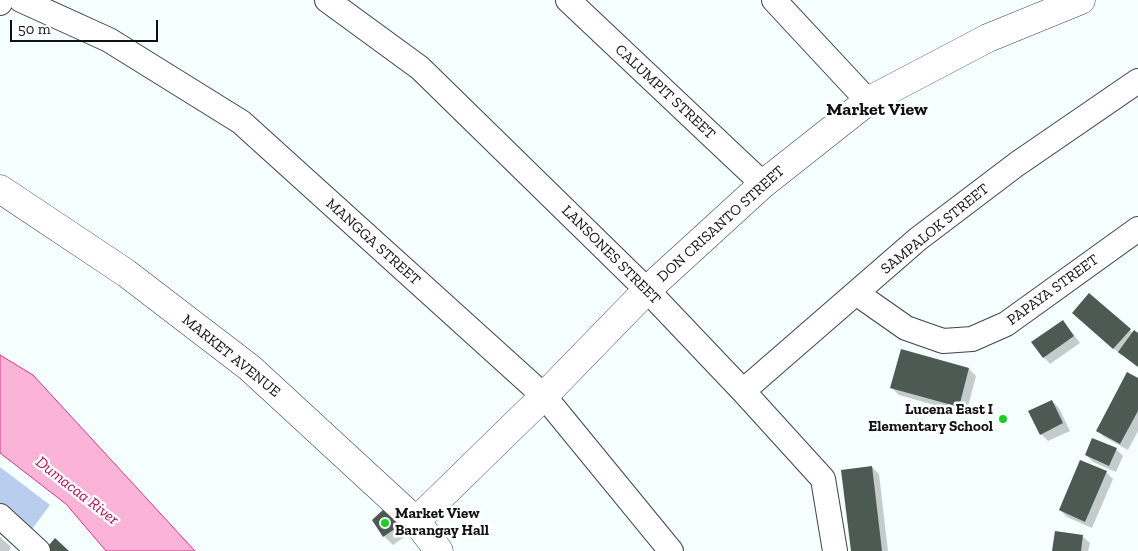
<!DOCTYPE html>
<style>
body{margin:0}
#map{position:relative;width:1138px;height:551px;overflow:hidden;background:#f4fffe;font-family:"Zilla Slab",serif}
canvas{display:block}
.scale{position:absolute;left:10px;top:20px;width:148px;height:22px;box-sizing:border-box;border:2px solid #101010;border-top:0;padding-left:6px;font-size:15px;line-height:18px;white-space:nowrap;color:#101010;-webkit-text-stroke:4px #fff;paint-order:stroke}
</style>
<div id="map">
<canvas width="1138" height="551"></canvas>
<div class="scale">50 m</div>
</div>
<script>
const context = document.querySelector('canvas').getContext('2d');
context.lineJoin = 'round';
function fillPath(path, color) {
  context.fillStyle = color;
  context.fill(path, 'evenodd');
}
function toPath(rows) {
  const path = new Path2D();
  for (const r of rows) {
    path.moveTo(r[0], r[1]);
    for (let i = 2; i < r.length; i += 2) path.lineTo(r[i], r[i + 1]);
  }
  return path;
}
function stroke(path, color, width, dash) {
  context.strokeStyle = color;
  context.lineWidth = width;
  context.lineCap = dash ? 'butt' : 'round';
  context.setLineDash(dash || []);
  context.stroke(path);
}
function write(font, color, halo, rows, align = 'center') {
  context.font = font + ' "Zilla Slab",serif';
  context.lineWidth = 5;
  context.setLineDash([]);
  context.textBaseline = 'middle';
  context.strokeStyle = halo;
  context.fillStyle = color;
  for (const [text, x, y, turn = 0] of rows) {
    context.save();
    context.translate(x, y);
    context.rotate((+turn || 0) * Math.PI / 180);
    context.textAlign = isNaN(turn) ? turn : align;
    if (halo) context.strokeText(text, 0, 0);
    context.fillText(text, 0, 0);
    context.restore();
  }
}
fillPath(toPath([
 [0,467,50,505,32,529,0,505]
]), '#b9ceee');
const water = toPath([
 [0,355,33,375,195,551,106,551,66,504,0,453,0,355]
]);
fillPath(water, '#fbb3d8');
stroke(water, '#d93484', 1);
fillPath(toPath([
 [1079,318,1130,330,1133,333,1138,334,1138,367,1122,354,1121,355],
 [1063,321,1080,343,1050,364,1044,357],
 [902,351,969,369,976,376,966,414,899,395,892,388],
 [1138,379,1138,431,1128,450,1104,437,1097,430],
 [1052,401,1059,408,1070,431,1048,441,1041,434],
 [1116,449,1123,456,1116,472,1093,462,1086,455],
 [872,467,879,474,888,551,852,551],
 [1106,472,1113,479,1092,528,1067,517,1060,510],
 [393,520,407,535,393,545,384,536],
 [1082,536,1090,543,1088,551,1053,551],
 [0,537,11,547,9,551,0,551]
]), '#0003');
fillPath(toPath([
 [1089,293,1131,329,1113,349,1072,313],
 [1063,320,1074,336,1043,358,1031,342],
 [1134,330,1138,333,1138,367,1118,352],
 [901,349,969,368,959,407,890,388],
 [1127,372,1138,378,1138,411,1120,444,1096,431],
 [1052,400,1063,423,1040,435,1028,411],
 [1092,438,1117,448,1109,466,1085,455],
 [1080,460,1107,471,1085,522,1059,510],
 [872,466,882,551,851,551,841,470],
 [384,509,399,526,383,537,372,520],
 [1055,531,1083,535,1081,551,1052,551],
 [55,538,69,551,44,551]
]), '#4c5a53');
const minor = toPath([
 [21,0,109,40,241,122,544,396,671,551],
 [327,0,420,68,647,290,743,391,823,479,835,551],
 [568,0,763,184],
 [774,0,868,101],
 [0,3,1,0],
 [856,293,906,328,943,341,972,339,1006,324,1138,229],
 [743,391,918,239,1017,164,1138,81],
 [0,516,38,551]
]);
const tertiary = toPath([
 [0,189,126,273,250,368,416,521,439,551],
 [416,521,544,396,647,290,763,184,868,101,988,38,1081,0]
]);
stroke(minor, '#434343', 26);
stroke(tertiary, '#434343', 29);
stroke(minor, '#fff', 24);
stroke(tertiary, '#fff', 28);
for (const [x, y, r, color] of [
 [1003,419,5,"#1bce27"],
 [385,523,5,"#1bce27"]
]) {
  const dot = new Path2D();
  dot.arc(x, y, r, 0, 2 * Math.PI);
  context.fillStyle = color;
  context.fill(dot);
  stroke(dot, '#fff', 2);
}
write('15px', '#101010', '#fff', [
 ["CALUMPIT STREET",665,92,43],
 ["DON CRISANTO STREET",721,224,-42],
 ["SAMPALOK STREET",935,229,-39],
 ["MANGGA STREET",373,242,42],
 ["LANSONES STREET",611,255,45],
 ["PAPAYA STREET",1053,290,-36],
 ["MARKET AVENUE",231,356,39]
]);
write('bold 15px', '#101010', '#fff', [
 ["Lucena East I",993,410],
 ["Elementary School",993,427],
 ["Market View",395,514,"left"],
 ["Barangay Hall",395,531,"left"]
], 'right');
write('italic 16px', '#af0d56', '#fff', [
 ["Dumacaa River",77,491,38]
]);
write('bold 18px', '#101010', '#fff', [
 ["Market View",877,110]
]);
</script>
